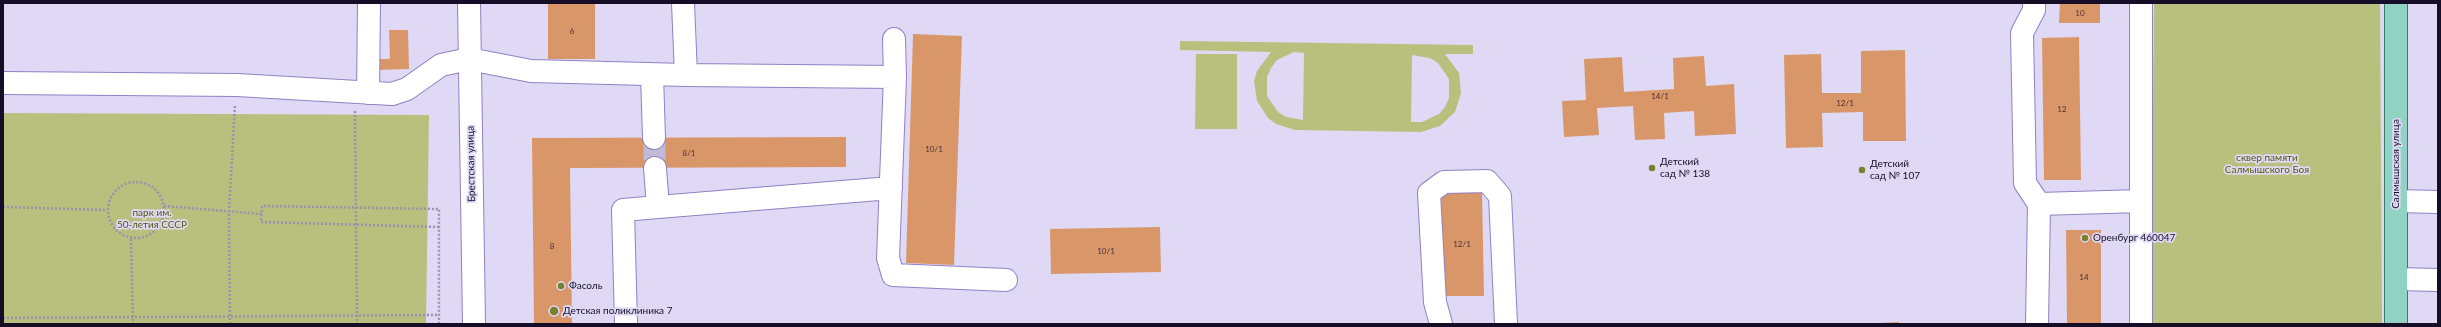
<!DOCTYPE html>
<meta charset="utf-8">
<style>
body{margin:0}
#map{position:relative;width:2441px;height:327px;overflow:hidden;background:#dfd9f6;font-family:Lato,sans-serif}
canvas{display:block}
.frame{position:absolute;inset:0;border:4px solid #160e27;pointer-events:none}
</style>
<div id="map">
<canvas width="2441" height="327"></canvas>
<div class="frame"></div>
</div>
<script>
const context = document.querySelector('canvas').getContext('2d');
context.lineJoin = 'round';
function fillPath(path, color) {
  context.fillStyle = color;
  context.fill(path, 'evenodd');
}
function toPath(rows) {
  const path = new Path2D();
  for (const r of rows) {
    if (r.length === 3) {
      path.moveTo(r[0] + r[2], r[1]);
      path.arc(r[0], r[1], r[2], 0, 2 * Math.PI);
      continue;
    }
    path.moveTo(r[0], r[1]);
    for (let i = 2; i < r.length; i += 2) path.lineTo(r[i], r[i + 1]);
  }
  return path;
}
function stroke(path, color, width, dash) {
  context.strokeStyle = color;
  context.lineWidth = width;
  context.lineCap = dash ? 'butt' : 'round';
  context.setLineDash(dash || []);
  context.stroke(path);
}
function write(font, color, halo, rows, align = 'center') {
  context.font = font + ' Lato,sans-serif';
  context.lineWidth = 3.5;
  context.setLineDash([]);
  context.textBaseline = 'middle';
  context.strokeStyle = halo;
  context.fillStyle = color;
  for (const [text, x, y, turn = 0] of rows) {
    context.save();
    context.translate(x, y);
    context.rotate((+turn || 0) * Math.PI / 180);
    context.textAlign = isNaN(turn) ? turn : align;
    if (halo) context.strokeText(text, 0, 0);
    context.fillText(text, 0, 0);
    context.restore();
  }
}
fillPath(toPath([
 [2154,3,2380,3,2382,324,2151,324],
 [1180,41,1473,45,1473,54,1445,54,1459,73,1461,93,1455,112,1440,126,1421,132,1295,130,1276,124,1268,118,1257,101,1254,81,1257,71,1271,52,1180,50],
 [1294,52,1304,53,1303,120,1286,117,1278,112,1267,96,1267,77,1271,68,1277,60],
 [1412,55,1430,58,1438,63,1449,79,1449,98,1445,107,1439,114,1422,122,1411,122],
 [1196,54,1237,54,1237,129,1195,129],
 [3,113,429,115,426,324,3,324]
]), '#b7c07d');
fillPath(toPath([
 [548,3,595,3,595,59,548,59],
 [2060,3,2100,3,2100,23,2059,23],
 [389,30,408,30,409,69,376,70,376,59,390,59],
 [913,34,962,36,954,265,906,263],
 [2079,37,2081,180,2044,180,2042,38],
 [1905,50,1906,141,1863,141,1863,112,1822,113,1823,147,1786,148,1784,55,1821,54,1822,93,1861,93,1861,51],
 [1704,56,1706,86,1734,84,1736,134,1695,136,1694,111,1664,113,1665,139,1635,140,1633,106,1597,108,1599,135,1564,137,1562,101,1586,100,1584,59,1622,57,1624,92,1674,89,1673,58],
 [846,137,846,167,570,168,572,324,534,324,532,138],
 [1482,191,1484,296,1443,296,1441,192],
 [1160,227,1161,272,1051,274,1050,229],
 [2066,230,2101,230,2101,324,2067,324],
 [1899,322,1899,324,1880,324,1880,323]
]), '#d99769');
stroke(toPath([
 [654,138,655,168]
]), '#c1bbd7', 22, [22, 11]);
const minor = toPath([
 [469,3,474,324],
 [2034,3,2034,10,2022,33,2025,183,2039,204,2037,324],
 [2141,3,2141,324],
 [894,39,895,77],
 [652,75,654,138],
 [686,75,895,77,888,258,893,275,1006,280],
 [3,83,237,85,392,94,407,89,441,65,469,59,531,71,686,75,683,3],
 [368,93,369,3],
 [2396,201,2438,202],
 [2039,204,2141,201],
 [658,207,891,188],
 [2396,279,2438,280],
 [626,324,623,210,658,207,655,168],
 [1441,324,1435,302,1429,193,1444,182,1487,181,1500,196,1506,324]
]);
const major = toPath([
 [2396,324,2396,3]
]);
stroke(minor, '#9180c3', 24);
stroke(major, '#367b72', 24);
stroke(toPath([
 [355,111,357,324],
 [136,210,28],
 [164,206,262,214],
 [3,207,107,210],
 [439,227,261,222,262,206,439,209,439,324],
 [131,239,133,324],
 [3,318,439,315],
 [230,324,229,211,235,105]
]), '#9992ae', 2.5, [2, 2]);
stroke(minor, '#fff', 22);
stroke(major, '#91d3c3', 22);
for (const [x, y, r, color] of [
 [1652,168,4,"#77802c"],
 [1862,170,4,"#77802c"],
 [2085,238,4,"#77802c"],
 [561,286,4,"#77802c"],
 [554,311,5,"#77802c"]
]) {
  const dot = new Path2D();
  dot.arc(x, y, r, 0, 2 * Math.PI);
  context.fillStyle = color;
  context.fill(dot);
  stroke(dot, '#dfd9f6', 1.5);
}
write('8px', '#473038', null, [
 ["10",2080,13],
 ["6",572,31],
 ["14/1",1660,96],
 ["12/1",1845,103],
 ["12",2062,109],
 ["10/1",934,149],
 ["8/1",689,153],
 ["12/1",1462,244],
 ["8",552,246],
 ["10/1",1106,251],
 ["14",2084,277]
]);
write('10px', '#525907', '#dfd9f6', [
 ["сквер памяти",2267,158],
 ["Салмышского Боя",2267,170],
 ["парк им.",152,213],
 ["50-летия СССР",152,225]
]);
write('10px', '#160e27', '#dfd9f6', [
 ["Детский",1660,162],
 ["сад № 138",1660,174],
 ["Детский",1870,164],
 ["сад № 107",1870,176],
 ["Оренбург 460047",2093,238],
 ["Фасоль",569,286],
 ["Детская поликлиника 7",563,311]
], 'left');
write('10px', '#160e27', '#dfd9f6', [
 ["Брестская улица",471,164,-91],
 ["Салмышская улица",2396,164,-90]
]);
</script>
